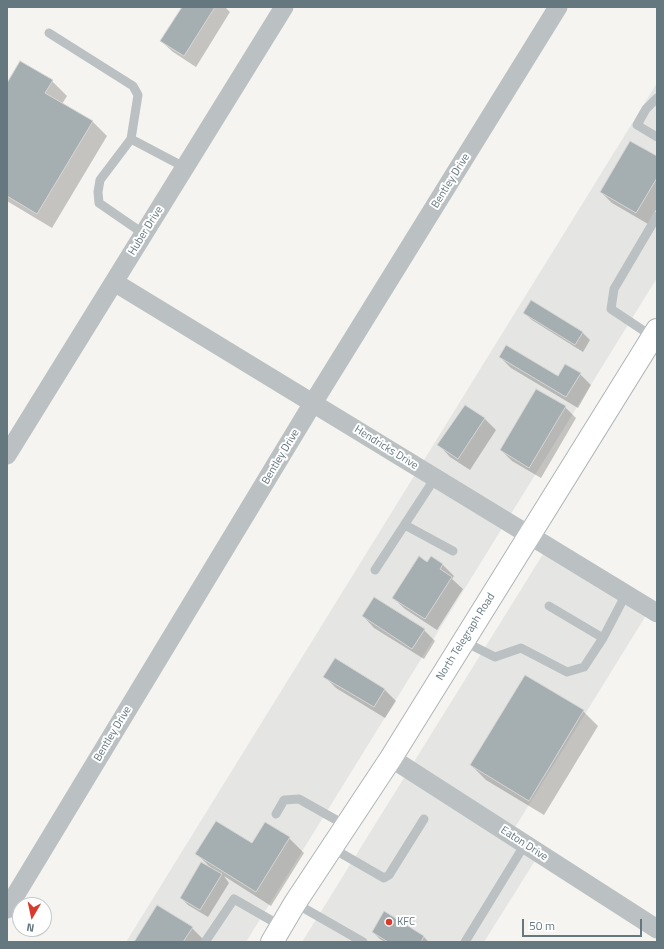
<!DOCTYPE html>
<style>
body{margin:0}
#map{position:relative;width:664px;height:949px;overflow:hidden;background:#f5f4f1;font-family:"Titillium Web",sans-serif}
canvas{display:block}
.frame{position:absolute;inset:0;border:8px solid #657880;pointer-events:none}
.north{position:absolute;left:12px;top:897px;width:40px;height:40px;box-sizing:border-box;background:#fff;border:1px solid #c1c9cc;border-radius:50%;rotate:189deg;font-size:11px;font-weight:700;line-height:16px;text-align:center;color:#657880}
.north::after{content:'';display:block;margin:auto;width:14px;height:18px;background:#d83a2d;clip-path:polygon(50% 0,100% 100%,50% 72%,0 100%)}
.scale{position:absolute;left:522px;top:919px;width:120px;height:18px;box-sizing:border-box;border:2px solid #657880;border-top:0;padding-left:5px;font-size:12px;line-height:14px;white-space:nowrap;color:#657880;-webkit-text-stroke:3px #fff;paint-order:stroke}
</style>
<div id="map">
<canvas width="664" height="949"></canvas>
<div class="frame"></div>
<div class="north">N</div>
<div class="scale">50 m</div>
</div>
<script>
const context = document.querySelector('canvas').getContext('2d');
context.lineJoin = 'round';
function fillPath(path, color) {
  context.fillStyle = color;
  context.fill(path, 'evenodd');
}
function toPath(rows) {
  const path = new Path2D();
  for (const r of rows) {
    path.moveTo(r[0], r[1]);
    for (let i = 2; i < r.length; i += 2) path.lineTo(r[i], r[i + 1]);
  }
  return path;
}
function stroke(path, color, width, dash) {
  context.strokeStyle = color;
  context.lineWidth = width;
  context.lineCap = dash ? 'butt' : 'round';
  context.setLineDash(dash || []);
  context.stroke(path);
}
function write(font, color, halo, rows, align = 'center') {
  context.font = font + ' "Titillium Web",sans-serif';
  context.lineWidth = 4;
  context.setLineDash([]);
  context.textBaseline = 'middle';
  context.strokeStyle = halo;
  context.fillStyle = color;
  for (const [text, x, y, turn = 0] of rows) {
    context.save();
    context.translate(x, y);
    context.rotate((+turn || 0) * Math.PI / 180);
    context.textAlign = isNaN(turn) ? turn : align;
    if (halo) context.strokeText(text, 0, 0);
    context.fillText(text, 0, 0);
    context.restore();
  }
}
fillPath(toPath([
 [657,83,657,278,246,942,126,942],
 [548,546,650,609,514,829,543,848,484,942,302,942]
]), '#e5e6e4');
fillPath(toPath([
 [183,7,225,7,230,12,196,67,173,52,161,41],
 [52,81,67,96,62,104,92,121,107,136,52,228,7,201,7,85],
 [657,158,657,208,648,224,612,203,601,192],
 [532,301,583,333,590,340,583,352,532,320,524,313],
 [500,357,559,377,580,374,591,385,578,408,511,368],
 [465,406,485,419,496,430,470,470,450,457,439,445],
 [565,407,576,418,541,478,512,461,501,450],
 [428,563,443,565,454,576,452,579,463,589,437,630,405,609,393,598],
 [363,616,424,630,435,641,424,659,374,628],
 [335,660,385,690,396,701,385,718,336,688,325,677],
 [583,711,598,726,544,815,486,780,471,765],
 [265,823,289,838,304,853,271,906,224,876,229,883,208,917,188,905,181,898,211,868,197,854,252,844],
 [384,913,424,937,429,942,385,942,380,939,373,932],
 [192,928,203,939,201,942,136,942]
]), '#0003');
const building = toPath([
 [182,7,215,7,184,56,160,41,182,7],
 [20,61,53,80,45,93,93,121,37,214,7,196,7,83,20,61],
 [630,141,657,156,657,178,636,213,600,192,630,141],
 [531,300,583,332,575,345,523,313,531,300],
 [506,345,558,376,565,364,581,373,566,397,499,357,506,345],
 [536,389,566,406,529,468,500,450,536,389],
 [465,405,485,418,458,459,437,445,465,405],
 [419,556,427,562,431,556,443,564,440,569,452,577,425,619,392,598,419,556],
 [374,597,425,629,412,649,362,616,374,597],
 [335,658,385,689,374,707,323,677,335,658],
 [525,675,584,710,529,801,470,765,525,675],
 [216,821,252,843,265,822,290,837,256,892,195,854,216,821],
 [201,862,222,874,200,910,180,898,201,862],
 [157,905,193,927,183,942,134,942,157,905],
 [384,911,424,936,421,942,388,942,372,932,384,911]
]);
fillPath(building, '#a5aeb1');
stroke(building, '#d6d5d4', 1);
const primary = toPath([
 [272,942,295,903,391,758,657,330]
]);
stroke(primary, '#afb5b7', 24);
stroke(toPath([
 [49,33,133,86,138,95,131,139],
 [657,98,646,109,637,125,657,137],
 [144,234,99,203,98,192,100,180,131,139,186,168],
 [653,337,611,309,614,289,657,216],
 [405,525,453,551],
 [375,570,435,478],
 [549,606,603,638],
 [463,641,495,657,521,648,567,672,584,667,603,638,626,594],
 [276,814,284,800,299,799,347,826],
 [332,848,384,878,389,875,424,819],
 [295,903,363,942],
 [205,942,234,899,281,926],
 [465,942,525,844]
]), '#bbc1c3', 9);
stroke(toPath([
 [114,282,657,613],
 [7,455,284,7],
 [391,758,657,929],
 [7,909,313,403,558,7]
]), '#bbc1c3', 19);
stroke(primary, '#fff', 22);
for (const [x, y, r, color] of [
 [389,922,4,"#d83a2d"]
]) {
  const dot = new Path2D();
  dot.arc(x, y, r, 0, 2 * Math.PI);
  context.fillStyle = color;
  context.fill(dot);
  stroke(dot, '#fff', 1.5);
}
write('11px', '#657880', '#fff', [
 ["Bentley Drive",451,181,-58],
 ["Huber Drive",146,231,-58],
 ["Hendricks Drive",386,448,32],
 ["Bentley Drive",281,457,-59],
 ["North Telegraph Road",466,637,-58],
 ["Bentley Drive",113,734,-59],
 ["Eaton Drive",524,844,33]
]);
write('11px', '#657880', '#fff', [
 ["KFC",397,922]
], 'left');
</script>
